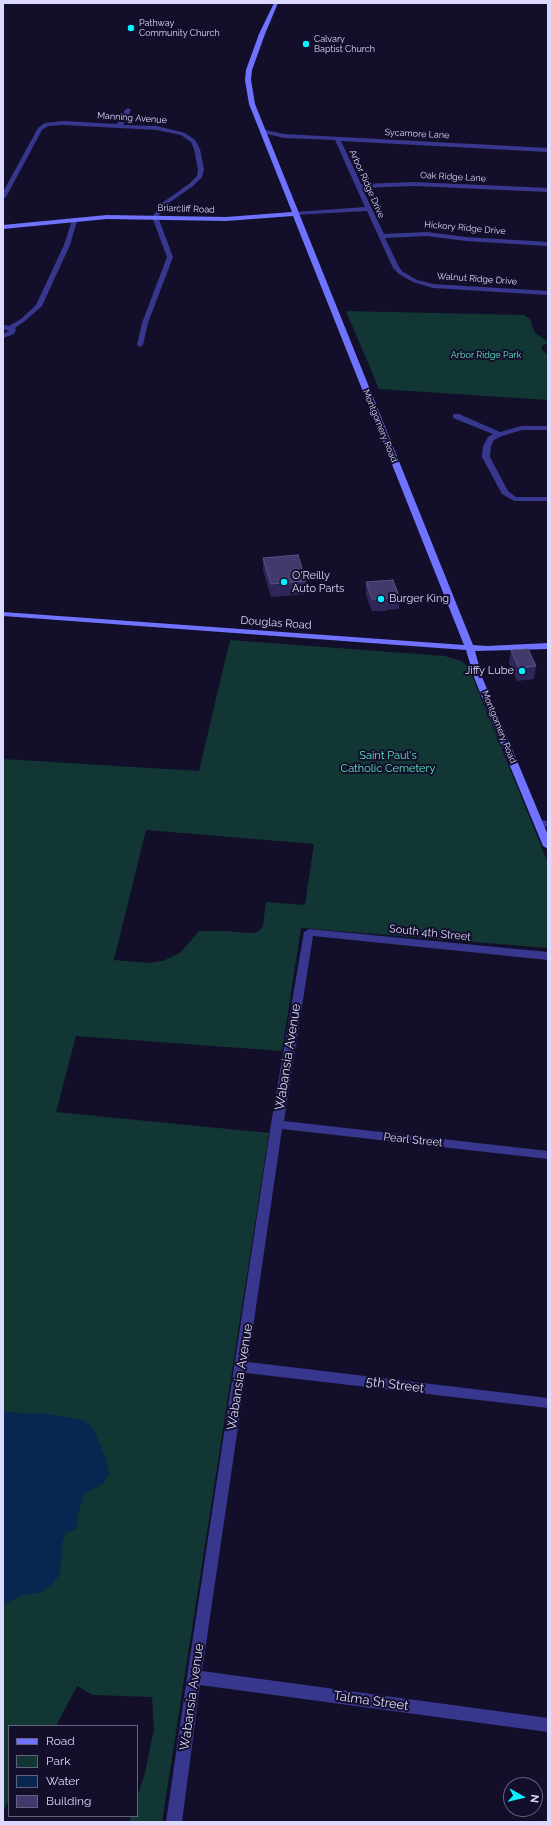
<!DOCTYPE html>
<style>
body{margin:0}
#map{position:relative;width:551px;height:1825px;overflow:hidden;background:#130f2b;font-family:Raleway,sans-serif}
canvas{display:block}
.frame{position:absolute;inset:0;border:4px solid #dcd9ff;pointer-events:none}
.legend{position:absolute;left:8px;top:1725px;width:130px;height:92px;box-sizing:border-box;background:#130f2b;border:1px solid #636080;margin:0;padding:5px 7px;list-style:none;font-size:12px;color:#dcd9ff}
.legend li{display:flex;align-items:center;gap:8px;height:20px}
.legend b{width:20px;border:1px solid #636080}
.north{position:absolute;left:503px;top:1777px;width:40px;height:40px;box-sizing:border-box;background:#130f2b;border:1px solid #636080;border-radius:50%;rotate:98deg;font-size:11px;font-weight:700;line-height:16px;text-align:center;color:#dcd9ff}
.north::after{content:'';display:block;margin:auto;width:14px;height:18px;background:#05f1ff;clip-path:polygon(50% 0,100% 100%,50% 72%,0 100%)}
</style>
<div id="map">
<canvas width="551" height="1825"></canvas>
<div class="frame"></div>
<ul class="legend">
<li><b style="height:5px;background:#7073ff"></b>Road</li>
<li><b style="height:11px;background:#113633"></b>Park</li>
<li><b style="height:11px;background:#092650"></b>Water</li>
<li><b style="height:11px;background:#423a6c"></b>Building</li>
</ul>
<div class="north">N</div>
</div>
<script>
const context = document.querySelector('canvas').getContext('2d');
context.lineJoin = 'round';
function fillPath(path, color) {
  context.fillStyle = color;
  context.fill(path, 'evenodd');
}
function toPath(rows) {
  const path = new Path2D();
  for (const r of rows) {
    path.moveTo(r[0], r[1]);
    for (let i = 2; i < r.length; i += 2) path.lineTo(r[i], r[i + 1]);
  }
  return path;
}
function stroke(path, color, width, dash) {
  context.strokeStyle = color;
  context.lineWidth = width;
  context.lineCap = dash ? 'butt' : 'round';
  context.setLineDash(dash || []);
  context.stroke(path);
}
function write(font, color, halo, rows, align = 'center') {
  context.font = font + ' Raleway,sans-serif';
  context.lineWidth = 4;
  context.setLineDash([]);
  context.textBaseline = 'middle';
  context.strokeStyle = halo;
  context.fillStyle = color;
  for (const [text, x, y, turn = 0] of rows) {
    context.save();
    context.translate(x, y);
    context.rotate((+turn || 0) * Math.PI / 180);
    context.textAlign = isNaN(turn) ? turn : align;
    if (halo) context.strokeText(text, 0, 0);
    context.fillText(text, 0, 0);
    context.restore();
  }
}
fillPath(toPath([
 [346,311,524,315,530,319,535,333,547,341,548,344,543,345,541,349,548,355,548,400,379,389],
 [230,640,445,656,461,661,468,666,548,863,548,948,301,928,282,1051,76,1036,56,1112,269,1133,162,1822,129,1822,131,1816,137,1816,137,1798,145,1773,154,1729,152,1697,93,1695,77,1686,56,1726,9,1726,9,1801,3,1810,3,759,199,771],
 [146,830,314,844,305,905,266,902,263,926,258,932,251,933,226,931,199,931,181,952,163,961,148,963,114,960]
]), '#113633');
fillPath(toPath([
 [3,1412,45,1414,83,1420,93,1428,105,1457,109,1473,104,1483,84,1494,76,1520,78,1528,66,1533,62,1544,60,1574,53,1584,41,1592,21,1596,6,1603,3,1606]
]), '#092650');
fillPath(toPath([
 [128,108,131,110,123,125,157,126,185,133,195,140,200,149,204,170,202,177,193,186,166,205,158,217,173,257,148,323,143,345,140,347,137,345,142,323,167,257,152,217,162,203,189,184,197,176,198,170,194,149,191,142,181,135,157,130,63,125,48,126,42,130,6,197,3,199,3,192,38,128,45,123,63,121,117,124,125,110,128,108],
 [265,130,284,134,548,148,548,152,341,141,361,184,414,182,548,188,548,192,414,186,362,188,384,234,427,232,466,237,548,242,548,246,466,241,427,236,385,238,399,267,403,272,417,280,433,284,548,291,548,295,433,288,413,282,399,274,393,268,367,211,293,215,292,214,295,212,365,207,335,140,284,138,263,133,262,132,265,130],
 [72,220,77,221,70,245,42,306,25,321,15,328,16,330,14,334,3,338,3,334,9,331,3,329,3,325,9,326,21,319,36,305,64,245,72,220],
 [453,414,459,414,500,432,522,426,548,426,548,430,522,430,502,436,494,440,491,446,490,457,508,491,516,497,548,497,548,501,514,501,502,494,482,457,483,446,488,437,493,434,453,418,453,414],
 [539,820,548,821,548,827,536,825,534,823,536,821,539,820],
 [309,929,548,952,548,960,313,936,284,1121,548,1151,548,1159,282,1129,248,1362,548,1398,548,1408,246,1373,202,1671,548,1718,548,1732,200,1685,182,1822,166,1822,187,1677,271,1124,304,932,309,929]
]), '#37378d');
fillPath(toPath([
 [274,3,278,3,265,34,252,70,251,80,255,104,473,645,487,646,548,643,548,649,475,651,482,677,548,835,548,849,543,846,489,715,474,677,466,650,3,616,3,612,464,645,293,216,226,221,107,219,3,229,3,225,107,215,226,217,292,212,249,104,245,80,246,70,259,34,274,3]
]), '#7073ff');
fillPath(toPath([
 [263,558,306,581,306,594,271,597,263,570],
 [366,582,399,596,399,609,386,610,386,611,372,611,366,595],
 [511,650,536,666,534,679,517,681,509,663]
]), '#2f275a');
const building = toPath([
 [298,555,306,581,271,584,263,558,298,555],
 [393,580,399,596,386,597,387,599,372,599,366,582,393,580],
 [528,649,536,666,519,668,511,650,528,649]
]);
fillPath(building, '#423a6c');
stroke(building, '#5a5383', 1);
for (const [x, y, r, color] of [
 [131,28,4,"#05f1ff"],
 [306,44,4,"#05f1ff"],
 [284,582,4,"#05f1ff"],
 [381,599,4,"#05f1ff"],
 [522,671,4,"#05f1ff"]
]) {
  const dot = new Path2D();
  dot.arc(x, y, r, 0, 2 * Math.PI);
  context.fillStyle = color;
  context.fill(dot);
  stroke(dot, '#130f2b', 1.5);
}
write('9px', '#dcd9ff', '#130f2b', [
 ["Pathway",139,23],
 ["Community Church",139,33],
 ["Calvary",314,39],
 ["Baptist Church",314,49]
], 'left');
write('9px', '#dcd9ff', '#130f2b', [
 ["Manning Avenue",132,118,4],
 ["Sycamore Lane",417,134,3],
 ["Oak Ridge Lane",453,177,3],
 ["Arbor Ridge Drive",367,184,66],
 ["Briarcliff Road",186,209,2],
 ["Hickory Ridge Drive",465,228,5],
 ["Walnut Ridge Drive",477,279,4],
 ["Montgomery Road",380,426,68],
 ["Montgomery Road",499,727,68]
]);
write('9px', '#5be9bf', '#130f2b', [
 ["Arbor Ridge Park",486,355]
]);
write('11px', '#dcd9ff', '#130f2b', [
 ["O'Reilly",292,576],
 ["Auto Parts",292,589],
 ["Burger King",389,599],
 ["Jiffy Lube",514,671,"right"]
], 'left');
write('11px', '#dcd9ff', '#130f2b', [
 ["Douglas Road",276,623,4],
 ["South 4th Street",430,933,6],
 ["Pearl Street",413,1140,6]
]);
write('11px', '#5be9bf', '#130f2b', [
 ["Saint Paul's",388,756],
 ["Catholic Cemetery",388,769]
]);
write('13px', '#dcd9ff', '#130f2b', [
 ["Wabansia Avenue",288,1057,-81],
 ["Wabansia Avenue",240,1377,-81],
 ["5th Street",395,1385,7],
 ["Wabansia Avenue",192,1697,-82],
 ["Talma Street",371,1701,8]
]);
</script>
